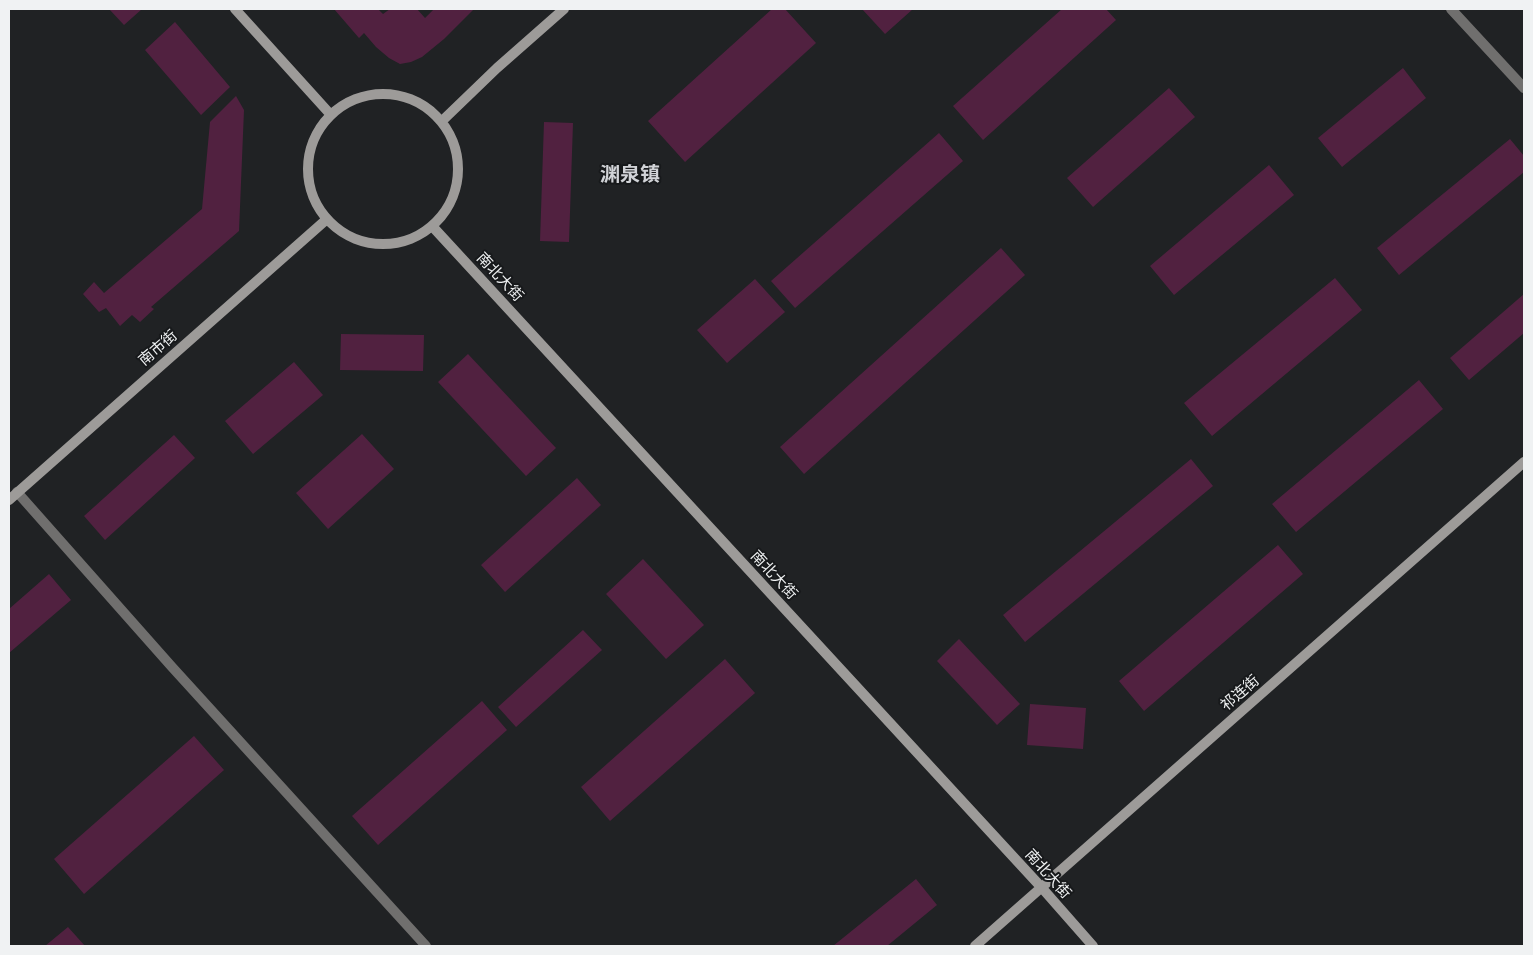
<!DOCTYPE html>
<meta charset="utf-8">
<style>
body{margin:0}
#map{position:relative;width:1533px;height:955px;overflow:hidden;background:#202224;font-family:"Asap Condensed",sans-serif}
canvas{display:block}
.frame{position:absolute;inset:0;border:10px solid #f0f2f3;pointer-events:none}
</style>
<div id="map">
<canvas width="1533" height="955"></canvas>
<div class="frame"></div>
</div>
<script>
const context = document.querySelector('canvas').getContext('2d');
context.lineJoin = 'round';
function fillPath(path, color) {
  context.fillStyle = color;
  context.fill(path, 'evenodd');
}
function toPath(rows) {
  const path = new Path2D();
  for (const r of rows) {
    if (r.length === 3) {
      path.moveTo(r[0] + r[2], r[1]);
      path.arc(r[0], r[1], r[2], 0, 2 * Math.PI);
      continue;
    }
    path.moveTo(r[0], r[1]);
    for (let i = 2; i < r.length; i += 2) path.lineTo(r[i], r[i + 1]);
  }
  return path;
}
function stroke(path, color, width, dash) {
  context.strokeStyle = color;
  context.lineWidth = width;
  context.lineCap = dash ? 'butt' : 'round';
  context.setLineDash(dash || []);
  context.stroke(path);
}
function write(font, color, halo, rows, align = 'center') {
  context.font = font + ' "Asap Condensed","Noto Sans SC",sans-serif';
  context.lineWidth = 4;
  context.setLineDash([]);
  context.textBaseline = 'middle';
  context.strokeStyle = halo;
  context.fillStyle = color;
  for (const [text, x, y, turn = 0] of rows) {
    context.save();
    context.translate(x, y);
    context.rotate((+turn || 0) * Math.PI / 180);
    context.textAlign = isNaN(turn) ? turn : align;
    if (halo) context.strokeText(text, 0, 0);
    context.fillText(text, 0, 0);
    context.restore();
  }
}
fillPath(toPath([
 [109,9,142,9,124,25],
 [334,9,378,9,383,14,390,9,417,9,425,18,434,9,474,9,444,39,422,57,411,62,400,64,389,58,376,47,364,33,359,38],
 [772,9,785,9,816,43,685,162,648,121],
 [862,9,913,9,885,34],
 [1062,9,1106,9,1116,20,983,140,953,106],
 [175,22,230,87,201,115,145,50],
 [1403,68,1426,98,1342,167,1318,138],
 [1169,88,1195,117,1093,207,1067,178],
 [236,96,244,110,239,231,151,307,154,309,140,322,132,315,120,326,106,308,99,312,83,294,94,282,104,293,202,209,210,122],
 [544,122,573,123,569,242,540,241],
 [939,133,963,161,795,308,771,281],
 [1510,139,1524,156,1524,172,1399,275,1377,248],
 [1269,165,1294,195,1174,295,1150,266],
 [1001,248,1025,275,804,474,780,447],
 [1335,278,1362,310,1212,436,1184,403],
 [755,279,785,312,727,363,697,330],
 [1524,294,1524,333,1469,380,1450,358],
 [341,334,424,335,423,371,340,370],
 [468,354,556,448,526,476,438,382],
 [294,362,323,395,253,454,225,421],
 [1419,380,1443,409,1296,532,1272,504],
 [362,434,394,469,328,529,296,493],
 [174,435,195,458,105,540,84,516],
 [1191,459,1213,486,1025,642,1003,615],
 [577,478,601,505,505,592,481,565],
 [1278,545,1303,574,1144,711,1119,681],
 [643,559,704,625,666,659,606,594],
 [49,574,71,600,9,653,9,609],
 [583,630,602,650,516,727,498,707],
 [959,639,1020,704,997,725,937,661],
 [725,659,755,693,610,821,581,787],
 [482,701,507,730,378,845,352,816],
 [1030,704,1086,708,1083,749,1027,745],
 [194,736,224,770,84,894,54,859],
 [916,879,937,905,887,946,833,946],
 [68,927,85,946,45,946]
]), '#512140');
stroke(toPath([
 [1451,9,1524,88],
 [17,492,172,667,426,946]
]), '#706f6e', 10);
stroke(toPath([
 [235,9,331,115],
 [383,169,75],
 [442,121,497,68,564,9],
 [432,226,1042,888,1093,946],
 [9,500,327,219],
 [975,946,1524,462]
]), '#9d9b99', 10);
write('15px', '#f0f2f3', '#17191b', [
 ["南北大街",500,277,47],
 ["南市街",158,348,-41],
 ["南北大街",774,575,47],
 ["祁连街",1240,693,-41],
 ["南北大街",1048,874,48]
]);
write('bold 20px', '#d1d3d7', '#17191b', [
 ["渊泉镇",630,175]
]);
</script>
